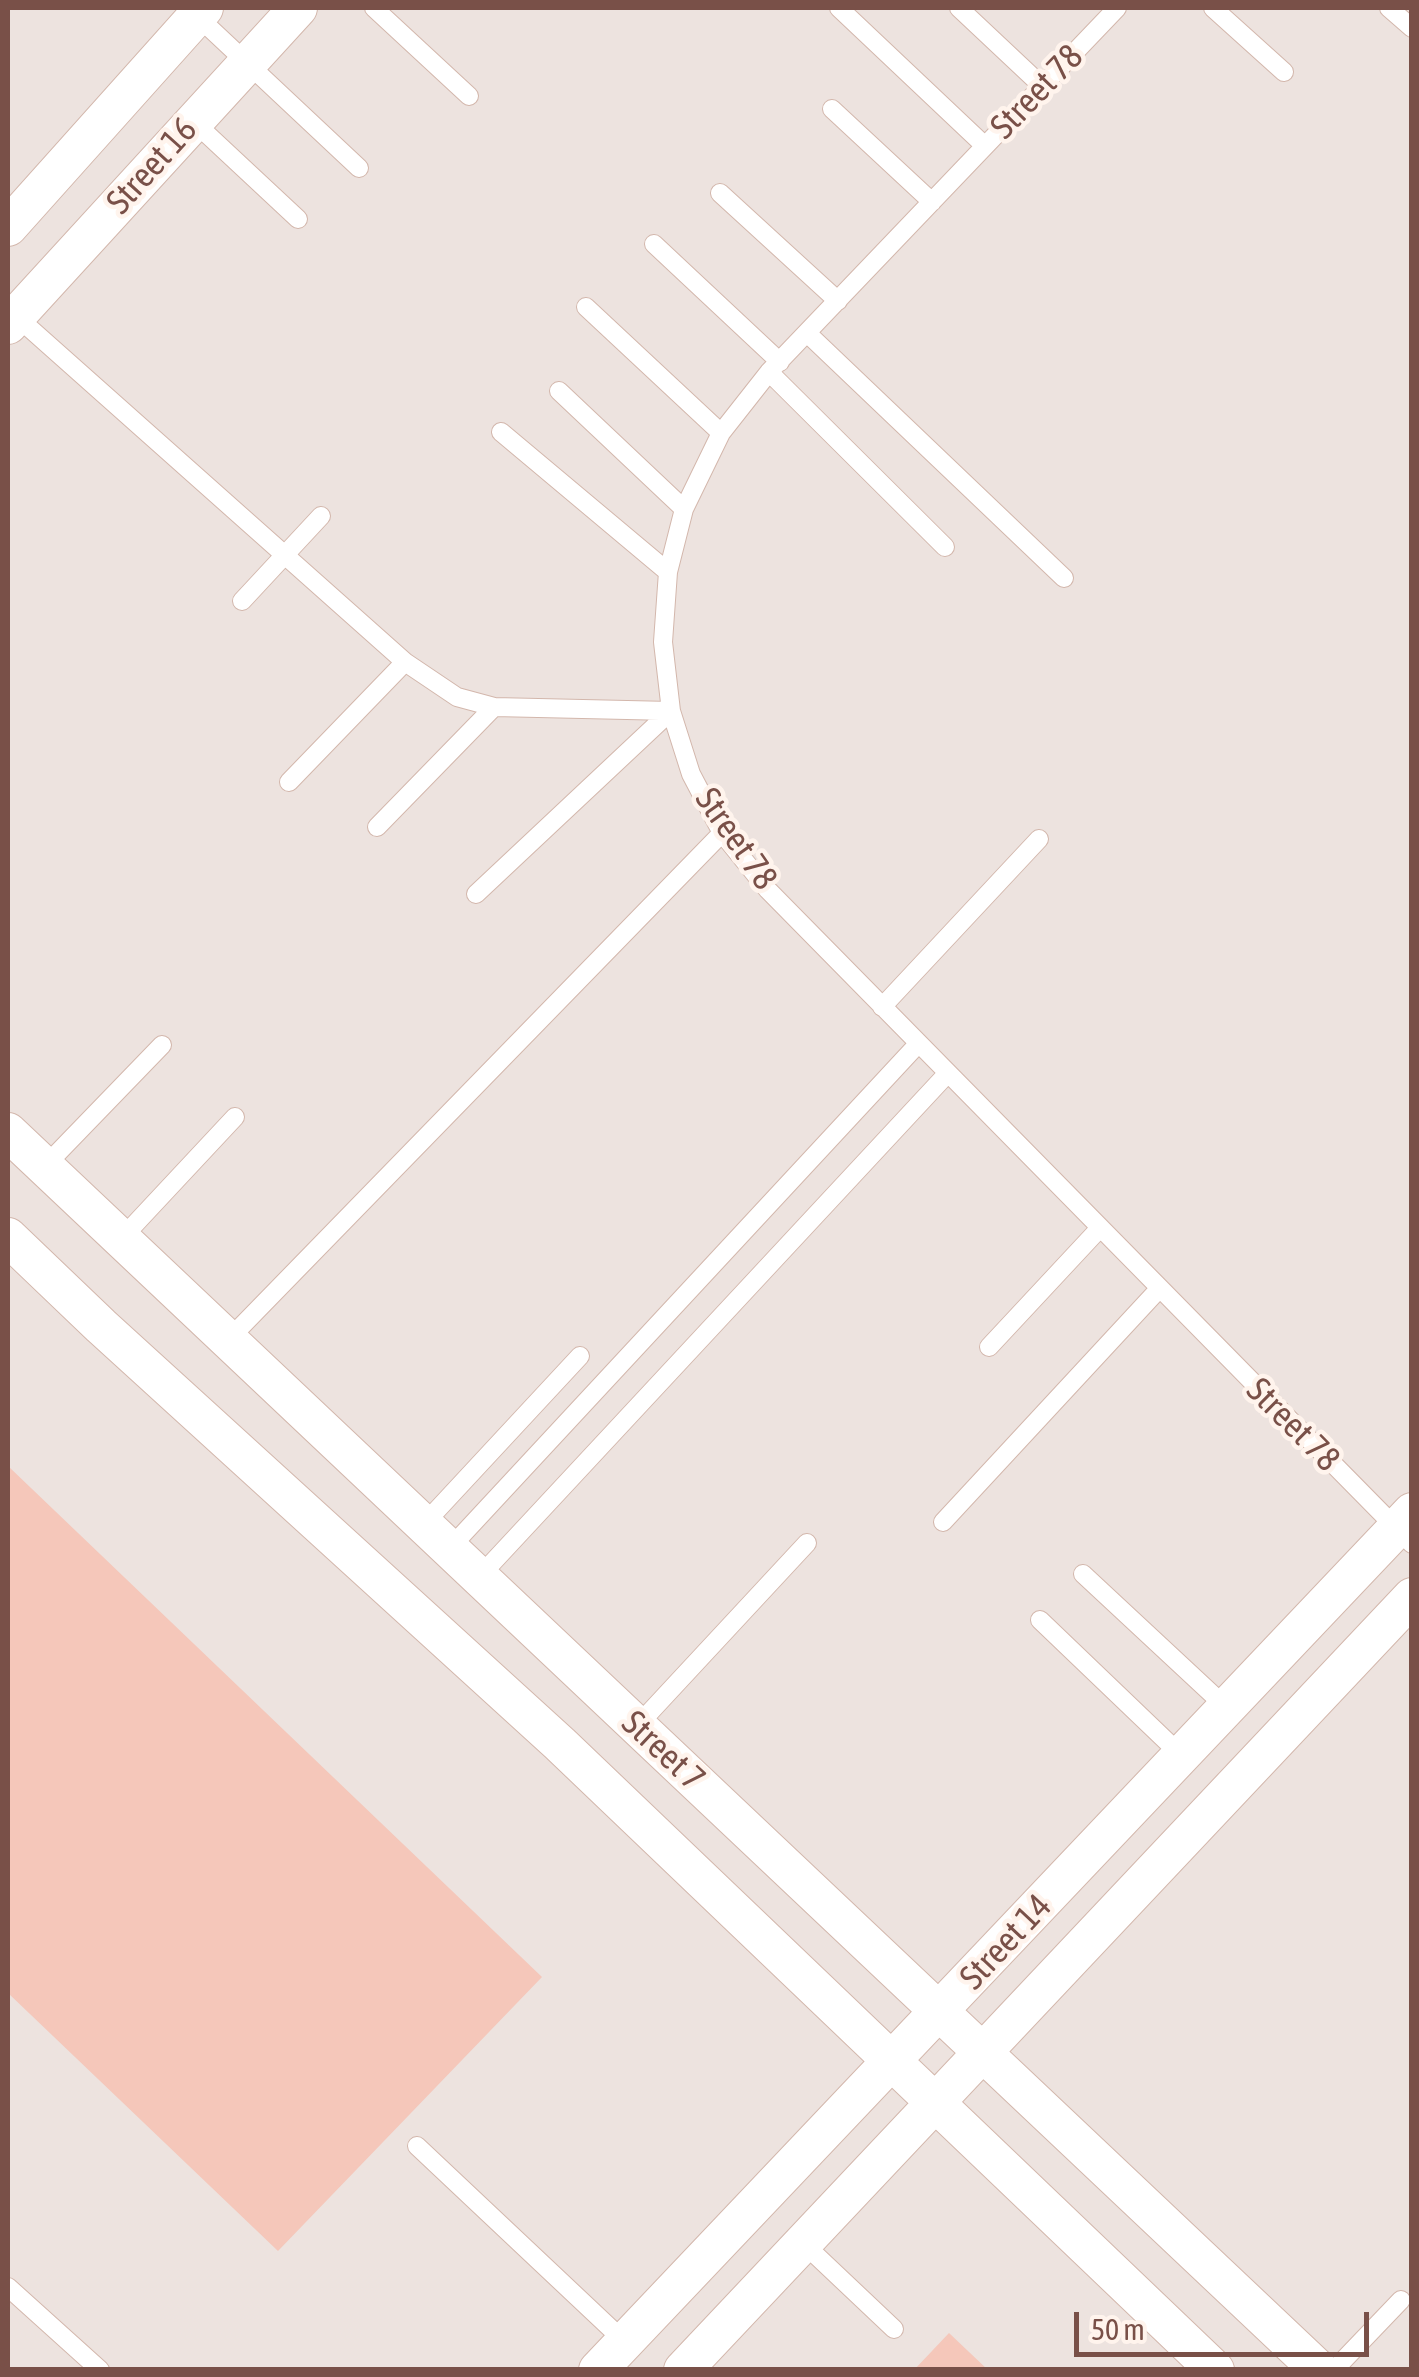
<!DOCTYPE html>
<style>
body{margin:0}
#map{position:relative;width:1419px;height:2377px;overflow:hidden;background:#feefe5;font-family:"Asap Condensed",sans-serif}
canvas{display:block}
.frame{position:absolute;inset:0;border:10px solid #795048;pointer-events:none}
.scale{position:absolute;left:1074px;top:2312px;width:295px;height:45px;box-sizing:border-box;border:5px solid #795048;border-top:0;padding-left:12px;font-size:30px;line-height:35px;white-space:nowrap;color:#795048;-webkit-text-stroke:8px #fff4ed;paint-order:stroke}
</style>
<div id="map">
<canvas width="1419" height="2377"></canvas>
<div class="frame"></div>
<div class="scale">50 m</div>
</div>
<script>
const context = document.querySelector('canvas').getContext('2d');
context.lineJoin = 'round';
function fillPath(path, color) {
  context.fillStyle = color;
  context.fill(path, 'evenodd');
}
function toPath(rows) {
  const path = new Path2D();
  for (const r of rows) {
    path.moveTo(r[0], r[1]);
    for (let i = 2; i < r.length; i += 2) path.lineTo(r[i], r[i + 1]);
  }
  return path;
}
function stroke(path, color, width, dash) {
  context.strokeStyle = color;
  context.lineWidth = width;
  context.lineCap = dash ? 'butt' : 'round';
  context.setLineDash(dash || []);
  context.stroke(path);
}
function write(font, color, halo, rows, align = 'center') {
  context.font = font + ' "Asap Condensed",sans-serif';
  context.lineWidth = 9;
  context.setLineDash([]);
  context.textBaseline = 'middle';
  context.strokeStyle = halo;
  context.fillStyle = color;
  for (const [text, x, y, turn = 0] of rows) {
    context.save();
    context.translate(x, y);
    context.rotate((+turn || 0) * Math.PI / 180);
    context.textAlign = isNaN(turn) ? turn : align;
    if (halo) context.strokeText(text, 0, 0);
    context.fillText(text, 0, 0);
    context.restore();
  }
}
fillPath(toPath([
 [8,8,1411,8,1411,2369,8,2370]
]), '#ede3df');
fillPath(toPath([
 [8,1466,542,1977,278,2251,8,1993],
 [949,2333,988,2370,914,2370]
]), '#f5c7ba');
const service = toPath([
 [374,8,469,96],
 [839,8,985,146],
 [959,8,1042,86],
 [1117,8,769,372,721,433,684,509,668,572,663,642,671,711,691,774,722,833,768,890,1412,1544],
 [1213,8,1284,72],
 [1389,8,1412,28],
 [197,16,359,168],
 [832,109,932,202],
 [193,121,298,219],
 [720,193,838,301],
 [654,244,780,362],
 [586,307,721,433],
 [16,316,405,662,457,697,494,707,671,711],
 [807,333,1064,578],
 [769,372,945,547],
 [559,391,684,509],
 [501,432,668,572],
 [242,601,321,516],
 [289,782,405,662],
 [377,827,494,707],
 [476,894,671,711],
 [882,1007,1039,839],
 [44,1167,162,1045],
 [121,1239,235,1117],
 [228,1340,722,833],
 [989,1347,1099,1229],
 [943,1522,1159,1289],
 [423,1525,580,1356],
 [449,1549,918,1044],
 [1083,1574,1227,1708],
 [479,1577,947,1074],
 [1040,1620,1182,1756],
 [637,1726,807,1543],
 [417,2146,624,2341],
 [802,2242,894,2329],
 [8,2287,100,2370],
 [1334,2370,1401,2300]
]);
const minor = toPath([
 [8,227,204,8],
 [8,325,298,8],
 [8,1132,1319,2370],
 [8,1237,101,1326,560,1744,1215,2370],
 [598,2370,1412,1512],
 [683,2370,1412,1597]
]);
stroke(service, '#d3b7ac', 20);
stroke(minor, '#d3b7ac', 40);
stroke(service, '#fff', 18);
stroke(minor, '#fff', 38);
write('35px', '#795048', '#fff4ed', [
 ["Street 78",1037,92,-46],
 ["Street 16",152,166,-48],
 ["Street 78",736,839,55],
 ["Street 78",1293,1425,45],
 ["Street 7",663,1751,43],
 ["Street 14",1006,1942,-47]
]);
</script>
